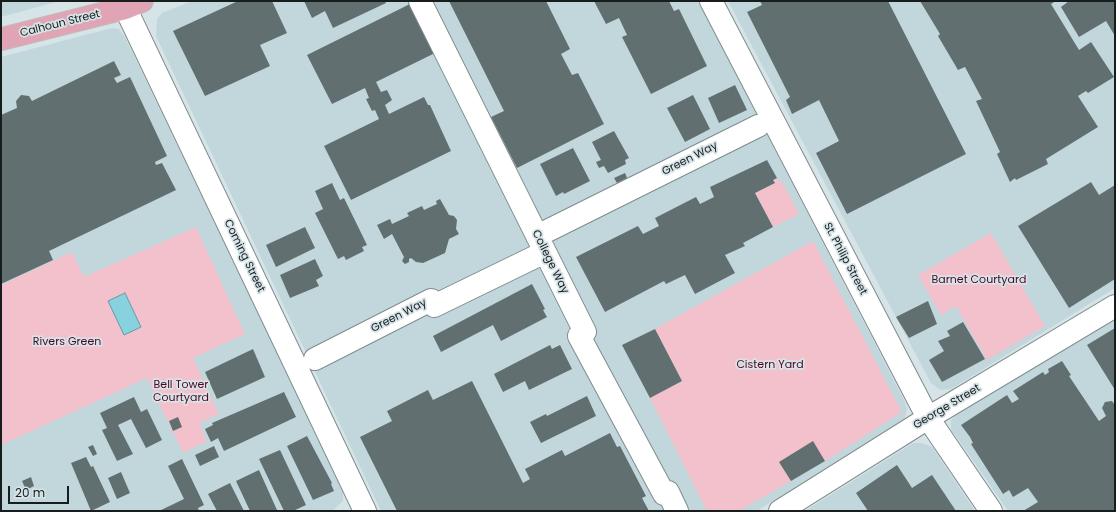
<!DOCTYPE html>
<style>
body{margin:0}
#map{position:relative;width:1116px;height:512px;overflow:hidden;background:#d6e4e7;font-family:Poppins,sans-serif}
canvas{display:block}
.frame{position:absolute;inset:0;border:2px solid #171c1d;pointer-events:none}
.scale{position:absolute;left:8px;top:486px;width:61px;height:18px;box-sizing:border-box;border:2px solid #171c1d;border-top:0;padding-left:5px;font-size:12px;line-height:14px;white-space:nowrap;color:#171c1d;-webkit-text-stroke:3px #d6e4e7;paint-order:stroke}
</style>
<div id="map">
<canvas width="1116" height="512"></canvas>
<div class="frame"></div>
<div class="scale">20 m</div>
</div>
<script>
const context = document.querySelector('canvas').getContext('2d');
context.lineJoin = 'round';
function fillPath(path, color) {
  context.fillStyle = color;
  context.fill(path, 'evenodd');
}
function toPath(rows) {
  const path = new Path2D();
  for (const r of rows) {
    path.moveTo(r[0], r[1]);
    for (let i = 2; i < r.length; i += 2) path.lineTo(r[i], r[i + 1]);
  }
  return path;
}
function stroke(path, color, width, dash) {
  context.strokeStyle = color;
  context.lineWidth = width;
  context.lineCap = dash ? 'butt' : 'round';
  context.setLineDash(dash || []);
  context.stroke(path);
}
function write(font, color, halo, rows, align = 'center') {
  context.font = font + ' Poppins,sans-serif';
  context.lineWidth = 3.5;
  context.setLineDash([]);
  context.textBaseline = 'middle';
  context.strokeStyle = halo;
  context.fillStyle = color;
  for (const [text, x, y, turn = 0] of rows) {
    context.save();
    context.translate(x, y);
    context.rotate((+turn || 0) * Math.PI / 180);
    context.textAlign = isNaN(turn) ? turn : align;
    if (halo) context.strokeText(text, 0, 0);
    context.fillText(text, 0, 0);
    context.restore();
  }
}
fillPath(toPath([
 [1,1,60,1,1,17],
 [192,1,698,1,904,400,907,408,905,418,757,511,381,511,156,36,157,19,162,13],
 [728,1,1115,1,1115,288,951,389,940,390,931,383],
 [112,28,119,29,125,37,339,481,343,492,343,501,332,511,1,511,1,57],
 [1115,318,1115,511,1008,511,951,429,951,420,959,412],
 [913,443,922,443,932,447,975,511,805,511]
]), '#c1d7dc');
fillPath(toPath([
 [777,178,778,181,783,183,799,214,773,227,755,193,775,183,773,180],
 [196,227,245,334,193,358,219,414,199,423,207,441,183,453,147,378,1,445,1,285,72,252,84,277],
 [991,233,1045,326,987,360,956,306,941,315,918,275],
 [813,241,902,412,825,461,779,462,791,481,739,511,707,511,650,398,682,381,655,329]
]), '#f2c1cb');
const water = toPath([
 [125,293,141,327,124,335,108,301,125,293]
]);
fillPath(water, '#88d1df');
stroke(water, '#669ba5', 1);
fillPath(toPath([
 [238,1,272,1,287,33,260,45,270,66,205,96,173,31],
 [304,1,385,1,386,3,333,28,325,11,312,18],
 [449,1,546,1,570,49,561,54,572,75,578,73,604,124,517,168,491,117,504,111],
 [594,1,669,1,674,11,679,9,707,66,651,94,622,37,627,35,619,18,606,24],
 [760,1,888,1,966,154,847,214,816,153,839,141,819,100,792,114,786,100,790,97,747,12,762,5],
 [920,1,1056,1,1051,4,1079,50,1091,42,1114,77,1088,93,1086,91,1078,96,1098,127,1046,159,1048,164,1016,180,1015,178,1010,182,997,154,1000,152,976,101,982,99,965,67,958,70,938,36,940,34],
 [1069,1,1115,1,1115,36,1106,21,1079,37,1061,7],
 [410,4,435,53,376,82,381,92,387,90,392,100,385,105,389,114,424,97,428,105,430,105,451,151,351,200,324,146,379,119,375,110,372,111,366,99,369,98,365,88,332,104,307,55],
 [114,61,121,75,114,78,117,83,130,77,167,156,155,162,156,165,162,163,176,190,49,251,53,260,1,284,1,115,17,108,16,101,21,95,29,96,32,101],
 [735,85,747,110,719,123,708,98],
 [693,95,710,129,685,142,667,108],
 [614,131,629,158,625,160,626,164,608,173,604,166,599,168,596,162,601,160,592,142],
 [573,148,590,181,564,194,563,192,556,196,540,164],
 [767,160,777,178,773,180,775,183,755,193,773,227,743,243,745,246,725,255,735,273,695,294,685,275,666,284,664,281,605,312,576,257,638,226,643,234,659,226,655,218,696,197,700,204,714,197,710,187],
 [625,173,627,178,617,183,614,178],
 [1091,182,1099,195,1115,185,1115,279,1069,308,1018,226],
 [332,183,340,200,344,198,367,245,362,247,364,251,346,260,344,256,338,259,315,213,323,209,315,191],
 [440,199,449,215,454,216,457,220,456,229,459,234,449,239,445,253,423,263,416,262,411,258,409,259,409,262,405,264,402,261,404,257,392,234,384,239,377,225,390,219,392,224,409,216,407,213,422,206,424,210,437,204,436,201],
 [305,227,315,248,276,267,266,245],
 [315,259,323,276,316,280,319,286,290,298,280,275],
 [532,284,545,309,543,310,547,317,501,341,493,325,441,352,433,336],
 [928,301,937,324,909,338,896,317],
 [963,322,985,359,942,382,929,360,944,351,938,341,950,336,947,331],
 [1115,328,1115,390,1087,345],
 [655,329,682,381,650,398,622,345],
 [550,345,552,349,560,345,572,369,529,390,525,381,503,392,494,374],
 [253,349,265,377,217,399,205,372],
 [1062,361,1071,375,1069,376,1099,421,1106,416,1102,408,1105,402,1112,401,1115,405,1115,511,1023,511,1038,502,1028,488,1013,497,1009,490,1003,494,971,444,973,443,970,437,961,425,1007,395,1012,403,1019,399,1013,391,1043,372,1045,375,1049,372,1048,369],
 [472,381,523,483,530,479,525,469,562,450,565,456,610,433,617,447,620,446,646,496,642,498,649,511,397,511,360,437,392,421,387,411,428,390,433,400],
 [284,392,296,417,224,451,218,438,211,442,205,429,213,425,212,423],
 [587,396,596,416,541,443,530,422,546,414,547,416],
 [134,397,141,412,147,409,162,440,146,448,131,419,118,425,133,454,117,461,102,430,107,428,100,413],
 [178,417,182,427,173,431,169,421],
 [307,436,332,483,331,484,334,491,313,500,287,446],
 [813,441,825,461,791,481,779,462],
 [93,445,97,454,93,456,88,447],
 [214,446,219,457,200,466,195,455],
 [280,450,306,505,293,511,284,511,259,459],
 [86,457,91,467,93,466,110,502,91,511,71,463],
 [182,459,204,505,198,508,199,511,159,511,184,499,168,466],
 [897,465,912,488,932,475,956,511,868,511,856,493],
 [259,470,277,510,276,511,250,511,236,481],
 [121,472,130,493,117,499,108,478],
 [31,477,34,486,26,490,22,481],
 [230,483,244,511,217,511,208,494]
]), '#626f71');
const minor = toPath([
 [122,1,365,511],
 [420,1,585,332,579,336,664,494,668,492,677,511],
 [711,1,928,418,991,511],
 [537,236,758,126],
 [315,359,431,300,434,306,545,252],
 [780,511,928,418,1115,306]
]);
const major = toPath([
 [1,39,125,8,142,1]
]);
stroke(minor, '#7f8c8e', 24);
stroke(major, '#bebfc0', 24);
stroke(minor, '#fff', 22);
stroke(major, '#e0a4b4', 22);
write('11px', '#171c1d', '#d6e4e7', [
 ["Calhoun Street",60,24,-14],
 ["Green Way",690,159,-27],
 ["Coming Street",244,256,64],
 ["St. Philip Street",845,259,62],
 ["College Way",550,262,64],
 ["Green Way",399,316,-27],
 ["George Street",947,407,-31]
]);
write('11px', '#500623', '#d6e4e7', [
 ["Barnet Courtyard",979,280],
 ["Rivers Green",67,342],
 ["Cistern Yard",770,365],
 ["Bell Tower",181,385],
 ["Courtyard",181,398]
]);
</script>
